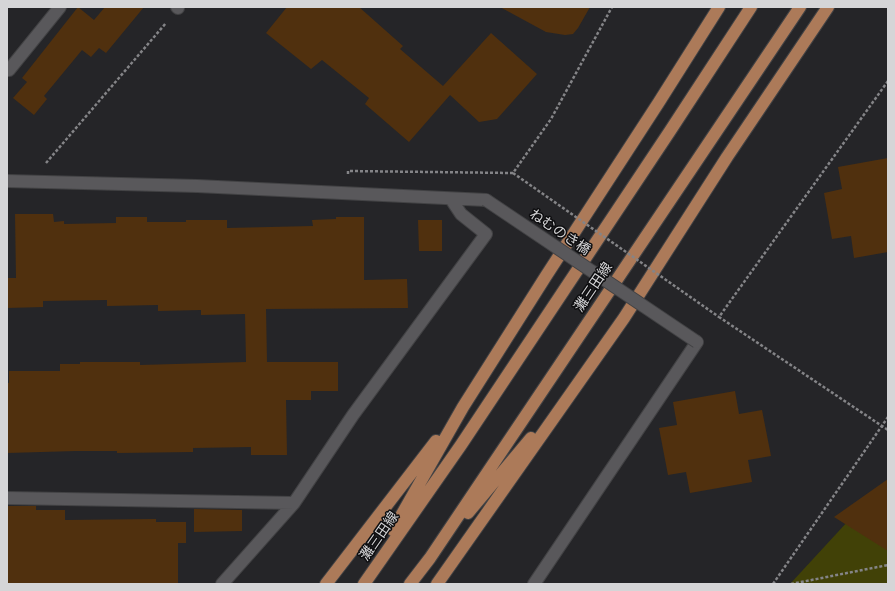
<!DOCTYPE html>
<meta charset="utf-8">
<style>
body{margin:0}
#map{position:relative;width:895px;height:591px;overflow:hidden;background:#252528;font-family:Commissioner,sans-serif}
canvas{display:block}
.frame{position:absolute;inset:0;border:8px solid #d5d5d7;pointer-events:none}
</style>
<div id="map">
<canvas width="895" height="591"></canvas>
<div class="frame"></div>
</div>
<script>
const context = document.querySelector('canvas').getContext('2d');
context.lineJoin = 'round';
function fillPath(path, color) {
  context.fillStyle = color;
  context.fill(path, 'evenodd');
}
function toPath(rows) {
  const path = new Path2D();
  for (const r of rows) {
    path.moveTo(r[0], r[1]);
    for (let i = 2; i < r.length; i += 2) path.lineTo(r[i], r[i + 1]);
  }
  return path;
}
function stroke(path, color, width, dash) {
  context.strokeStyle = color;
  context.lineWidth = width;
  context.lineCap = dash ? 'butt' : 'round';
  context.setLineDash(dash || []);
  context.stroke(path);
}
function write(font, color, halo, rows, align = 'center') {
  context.font = font + ' Commissioner,"Noto Sans JP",sans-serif';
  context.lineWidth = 3;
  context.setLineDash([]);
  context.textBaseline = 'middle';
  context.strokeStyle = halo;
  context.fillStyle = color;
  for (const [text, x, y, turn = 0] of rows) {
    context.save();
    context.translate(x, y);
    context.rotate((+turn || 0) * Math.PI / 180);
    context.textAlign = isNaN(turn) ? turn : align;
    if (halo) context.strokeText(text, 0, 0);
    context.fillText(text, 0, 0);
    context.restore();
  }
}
fillPath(toPath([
 [884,482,888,484,888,584,790,584]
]), '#414107');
fillPath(toPath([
 [78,7,94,20,105,7,144,7,106,53,99,48,91,57,82,50,44,96,47,99,34,115,13,98,27,82,22,78],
 [287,7,359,7,403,46,400,49,443,86,491,33,537,74,497,119,479,122,450,95,409,142,365,104,369,98,322,60,311,69,266,33],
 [500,7,590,7,578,28,573,34,565,35,546,32],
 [888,158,888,252,854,258,851,236,832,239,824,193,842,189,838,167],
 [15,214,53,214,54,222,64,221,64,224,116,223,116,217,147,217,147,222,186,222,186,220,227,220,227,228,313,226,312,220,336,219,336,217,364,217,364,280,407,279,408,308,266,309,267,362,338,362,338,391,311,391,311,400,286,400,287,455,251,455,251,447,193,448,193,452,117,453,117,451,76,451,7,453,7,383,9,383,9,371,60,371,60,364,80,364,80,362,140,362,140,365,246,362,245,314,201,315,201,310,158,311,158,305,107,306,107,300,43,301,43,307,7,308,7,278,16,278],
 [418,220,442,220,442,251,419,251],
 [735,391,739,414,762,410,771,456,748,460,752,482,690,493,686,472,668,475,659,428,677,425,673,402],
 [888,479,888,551,834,517],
 [7,506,36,506,36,510,65,510,65,520,156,519,156,522,186,522,186,543,178,543,178,584,7,584],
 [194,509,242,510,242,531,194,532]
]), '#50300e');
const minor = toPath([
 [177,7,178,8],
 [7,70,9,70,60,7],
 [7,181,197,186,486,200],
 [7,498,294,503],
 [222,584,294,503,353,415,486,234,461,214,451,199],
 [534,584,697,342]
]);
const major = toPath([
 [468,513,531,438],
 [393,530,463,407,546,276,659,102,719,7],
 [326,584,436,441],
 [364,584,461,445,670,131,751,7],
 [410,584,430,558,800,7],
 [437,584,624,318,727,157,828,7]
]);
stroke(minor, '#424244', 14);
stroke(major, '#424244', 14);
stroke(toPath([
 [888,81,719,317,888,430],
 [46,163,166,23],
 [348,174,348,171,513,173,551,119,612,7],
 [773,584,888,417],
 [791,584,888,565]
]), '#848487', 2.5, [3, 2]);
stroke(minor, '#59585b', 12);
stroke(major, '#ac7a59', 12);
const minorBridge = toPath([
 [486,200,697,342]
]);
stroke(minorBridge, '#424244', 14, []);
stroke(toPath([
 [513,173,719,317]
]), '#848487', 2.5, [3, 2]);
stroke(minorBridge, '#59585b', 12);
write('14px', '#d5d5d7', '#0e0e10', [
 ["ねむのき橋",560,232,34],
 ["灘三田線",593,287,-56],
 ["灘三田線",379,536,-55]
]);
</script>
